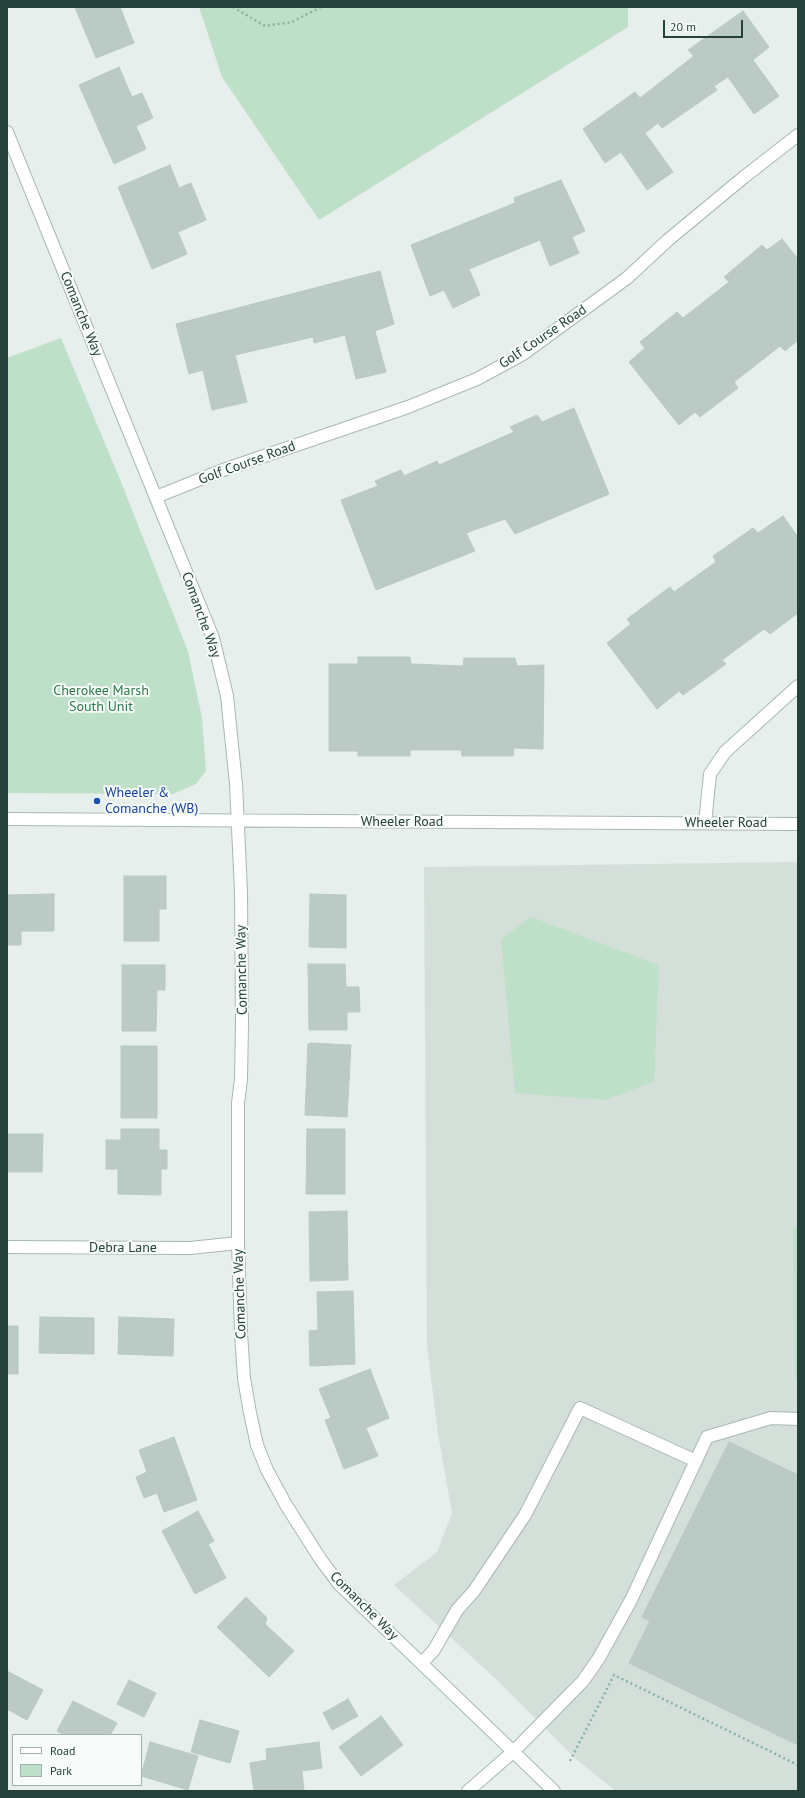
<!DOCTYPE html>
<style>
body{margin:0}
#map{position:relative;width:805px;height:1798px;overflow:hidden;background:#e6efeb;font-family:"PT Sans",sans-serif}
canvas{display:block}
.frame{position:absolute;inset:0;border:8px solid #24423a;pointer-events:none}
.legend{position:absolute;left:12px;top:1734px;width:130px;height:52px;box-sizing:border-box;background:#f7fbf9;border:1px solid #a3b1ad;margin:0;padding:5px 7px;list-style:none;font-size:12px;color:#24423a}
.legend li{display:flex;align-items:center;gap:8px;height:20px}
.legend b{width:20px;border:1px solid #a3b1ad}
.scale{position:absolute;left:663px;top:20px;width:80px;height:18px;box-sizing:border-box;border:2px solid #24423a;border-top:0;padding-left:5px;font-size:12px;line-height:14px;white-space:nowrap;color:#24423a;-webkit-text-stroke:3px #f7fbf9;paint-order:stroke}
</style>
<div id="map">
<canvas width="805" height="1798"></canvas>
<div class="frame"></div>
<ul class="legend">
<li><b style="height:5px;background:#fff"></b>Road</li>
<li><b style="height:11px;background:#bfe0c8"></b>Park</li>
</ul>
<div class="scale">20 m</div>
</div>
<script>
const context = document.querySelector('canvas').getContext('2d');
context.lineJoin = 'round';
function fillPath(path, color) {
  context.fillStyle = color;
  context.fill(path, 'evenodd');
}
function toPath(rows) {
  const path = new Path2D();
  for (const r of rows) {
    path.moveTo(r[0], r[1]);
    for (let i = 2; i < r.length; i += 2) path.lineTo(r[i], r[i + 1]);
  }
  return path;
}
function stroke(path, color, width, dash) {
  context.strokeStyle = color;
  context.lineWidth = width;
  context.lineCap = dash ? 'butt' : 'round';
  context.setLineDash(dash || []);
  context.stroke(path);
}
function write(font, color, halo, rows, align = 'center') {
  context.font = font + ' "PT Sans",sans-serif';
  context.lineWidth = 4;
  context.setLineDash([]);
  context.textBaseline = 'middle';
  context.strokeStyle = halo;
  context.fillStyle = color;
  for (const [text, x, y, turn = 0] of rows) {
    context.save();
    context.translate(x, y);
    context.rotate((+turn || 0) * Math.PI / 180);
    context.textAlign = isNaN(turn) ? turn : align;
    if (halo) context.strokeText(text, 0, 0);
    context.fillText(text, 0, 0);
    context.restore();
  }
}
fillPath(toPath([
 [798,862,798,1791,616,1791,577,1760,499,1682,394,1585,437,1552,452,1513,438,1434,427,1345,424,867]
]), '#d4dfda');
fillPath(toPath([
 [199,7,628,7,628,27,319,220,222,77],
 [61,338,119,477,188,651,202,718,206,771,196,784,173,794,7,793,7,358],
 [531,917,659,965,654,1082,605,1100,515,1093,501,939],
 [793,1227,798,1227,798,1378,795,1378]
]), '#bfe0c8');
const building = toPath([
 [75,7,120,7,134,43,96,58,75,7],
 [743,11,769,47,753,60,779,96,754,114,728,77,714,86,717,90,662,128,658,123,645,133,673,172,647,190,621,152,605,163,583,129,635,92,640,98,694,56,688,50,743,11],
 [119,67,132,97,142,93,153,118,136,126,146,149,114,164,79,85,119,67],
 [170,165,179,188,191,183,206,220,178,232,187,254,152,269,118,187,170,165],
 [561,180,585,231,572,237,579,253,550,266,540,240,469,269,480,295,453,308,444,290,430,296,411,245,515,203,514,198,561,180],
 [782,239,798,259,798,340,785,351,780,346,734,382,738,388,700,417,695,412,679,425,629,362,645,348,640,342,677,312,683,318,729,282,724,277,762,245,767,250,782,239],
 [380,271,394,324,375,331,386,372,356,379,345,335,314,343,313,337,235,355,247,402,212,410,203,370,189,374,176,324,380,271],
 [574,408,609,494,515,534,505,519,466,533,475,551,376,590,341,500,378,486,375,481,401,470,404,476,437,461,439,465,514,432,510,427,537,415,542,422,574,408],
 [783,516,798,537,798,613,770,634,764,629,722,660,726,664,683,695,679,691,657,709,607,643,631,624,627,619,670,587,674,592,716,562,713,556,753,528,758,533,783,516],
 [358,657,410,657,411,664,463,666,464,658,515,658,517,666,544,665,543,749,514,748,513,756,462,756,461,750,410,750,410,756,358,756,358,751,329,751,329,664,358,664,358,657],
 [124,876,166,876,166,909,159,909,159,941,124,941,124,876],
 [54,894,54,931,21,931,21,945,7,945,7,895,54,894],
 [310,894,346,895,346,948,309,947,310,894],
 [308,964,345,964,346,987,359,987,360,1012,347,1012,347,1030,309,1030,308,964],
 [122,965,165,965,165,990,157,990,156,1031,122,1031,122,965],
 [311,1043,351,1045,347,1117,305,1115,308,1044,311,1043],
 [121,1046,157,1046,157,1118,121,1118,121,1046],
 [121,1129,159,1129,159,1150,167,1150,167,1169,161,1169,161,1195,118,1194,118,1169,106,1169,106,1140,121,1140,121,1129],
 [307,1129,345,1129,345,1194,306,1194,307,1129],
 [7,1134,43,1134,42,1172,7,1172,7,1134],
 [347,1211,348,1280,310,1281,309,1212,347,1211],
 [353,1291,355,1364,310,1366,309,1331,318,1330,317,1292,353,1291],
 [40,1317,94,1318,94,1354,39,1353,40,1317],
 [119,1317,174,1319,173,1356,118,1354,119,1317],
 [7,1326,18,1326,18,1374,7,1374,7,1326],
 [370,1369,389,1418,366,1428,378,1456,344,1469,325,1420,331,1418,319,1389,370,1369],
 [174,1437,197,1500,164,1512,157,1493,144,1498,136,1477,147,1472,139,1450,174,1437],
 [729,1442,798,1475,798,1745,629,1663,650,1621,642,1617,729,1442],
 [198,1511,214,1541,208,1544,226,1578,195,1594,162,1531,198,1511],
 [246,1597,267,1618,265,1624,294,1651,269,1677,217,1627,246,1597],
 [7,1671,43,1690,27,1720,7,1709,7,1671],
 [129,1680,156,1693,144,1717,117,1704,129,1680],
 [348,1699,358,1716,332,1730,323,1713,348,1699],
 [73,1701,117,1723,110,1735,64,1735,57,1731,73,1701],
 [381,1716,403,1745,361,1776,339,1747,381,1716],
 [200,1720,239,1731,230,1763,191,1752,200,1720],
 [150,1742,198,1756,188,1790,141,1776,150,1742],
 [319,1742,322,1768,302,1771,304,1791,254,1791,250,1763,267,1760,266,1749,319,1742]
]);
fillPath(building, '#bbcac4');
stroke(building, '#b8c9c2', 1);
const minor = toPath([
 [7,132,213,638,227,696,236,784,241,892,242,1024,241,1079,238,1103,238,1243,241,1333,244,1378,250,1413,257,1445,267,1470,286,1505,321,1560,339,1584,554,1791],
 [156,497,223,470,408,407,477,379,523,354,627,278,668,240,744,177,798,135],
 [7,819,798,824],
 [705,823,710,774,725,752,798,686],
 [7,1247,190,1248,238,1243],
 [422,1663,434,1650,457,1610,474,1591,525,1515,580,1408,696,1461],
 [468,1791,514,1751,583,1681,599,1658,631,1600,707,1437,771,1418,798,1419]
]);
stroke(minor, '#a8b8b2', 14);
stroke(toPath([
 [233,7,265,26,292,22,321,7],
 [570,1761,614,1675,798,1765]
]), '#86b3a5', 2.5, [2, 3]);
stroke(minor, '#fff', 12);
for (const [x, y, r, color] of [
 [97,801,4,"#1a4fb4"]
]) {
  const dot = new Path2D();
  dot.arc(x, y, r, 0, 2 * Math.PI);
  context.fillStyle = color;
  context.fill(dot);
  stroke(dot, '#f7fbf9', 1.5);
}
write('14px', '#24423a', '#f7fbf9', [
 ["Comanche Way",81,314,68],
 ["Golf Course Road",543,337,-34],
 ["Golf Course Road",247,463,-20],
 ["Comanche Way",201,615,70],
 ["Wheeler Road",402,822],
 ["Wheeler Road",726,823],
 ["Comanche Way",242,970,-91],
 ["Debra Lane",123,1248],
 ["Comanche Way",240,1294,-92],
 ["Comanche Way",364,1606,45]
]);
write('14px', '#2d7a4b', '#f7fbf9', [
 ["Cherokee Marsh",101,691],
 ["South Unit",101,707]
]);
write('14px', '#164399', '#f7fbf9', [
 ["Wheeler &",105,793],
 ["Comanche (WB)",105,809]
], 'left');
</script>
